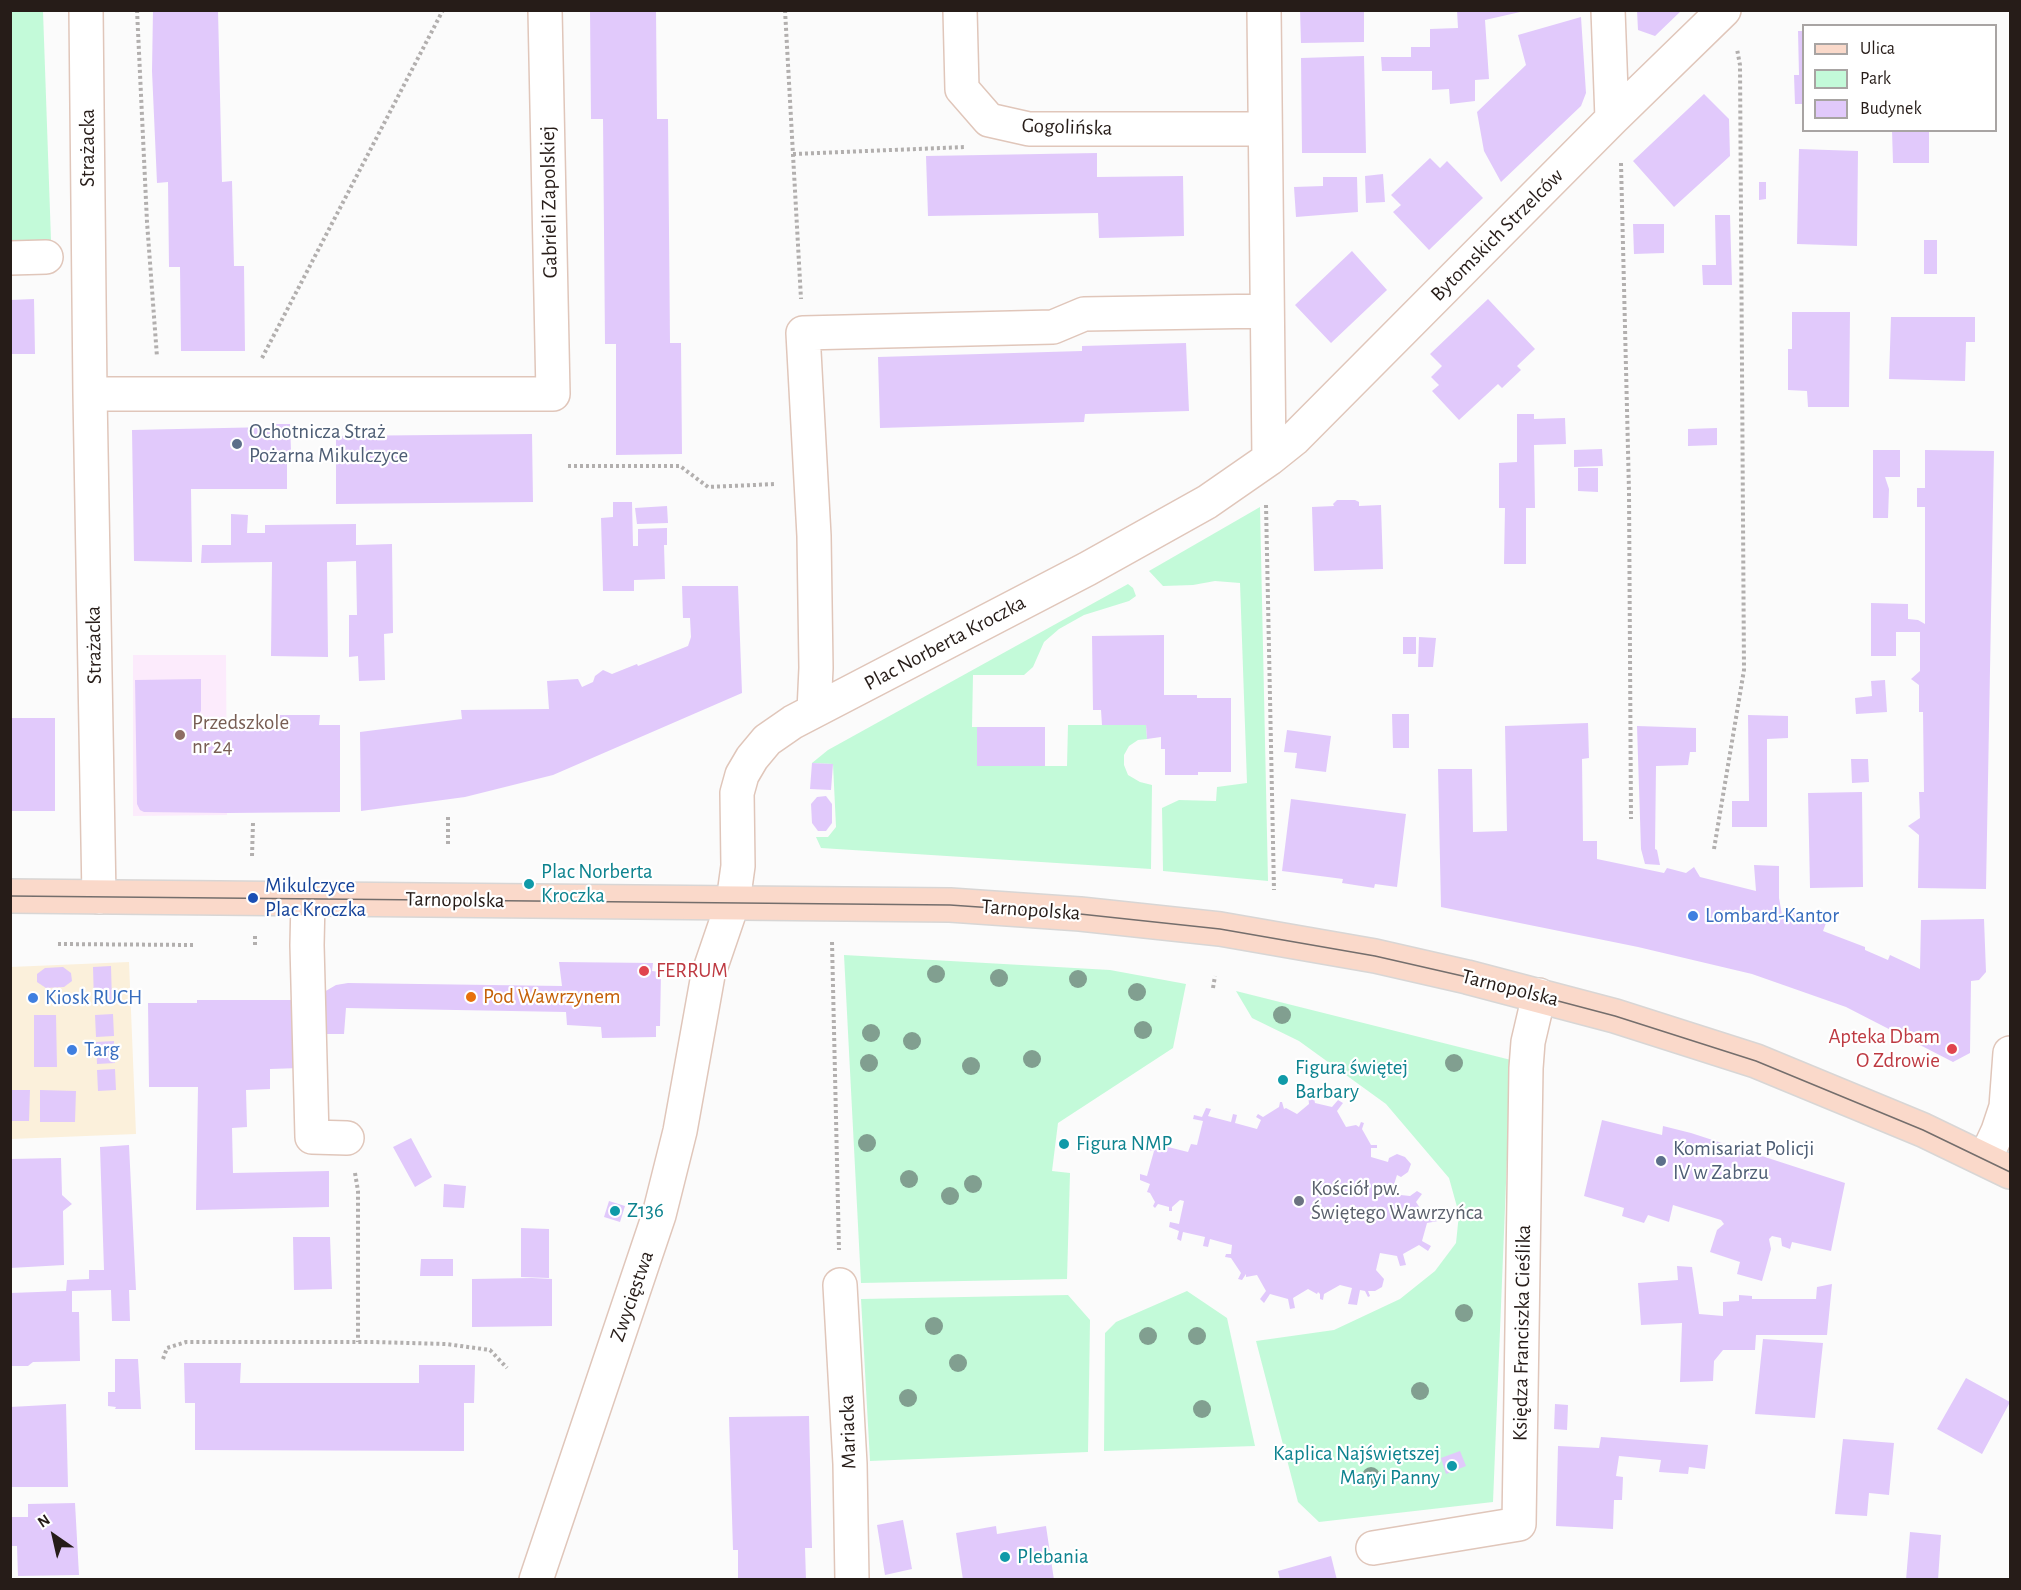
<!DOCTYPE html>
<meta charset="utf-8">
<style>
body{margin:0}
#map{position:relative;width:2021px;height:1590px;overflow:hidden;background:#fbfbfb;font-family:"Alegreya Sans",sans-serif}
canvas{display:block}
.frame{position:absolute;inset:0;border:12px solid #261c18;pointer-events:none}
.legend{position:absolute;left:1802px;top:24px;width:195px;height:108px;box-sizing:border-box;background:#fff;border:2px solid #a8a4a3;margin:0;padding:8px 10px;list-style:none;font-size:18px;color:#261c18}
.legend li{display:flex;align-items:center;gap:12px;height:30px}
.legend b{width:30px;border:2px solid #a8a4a3}
.north{position:absolute;left:24px;top:1506px;width:60px;height:60px;-webkit-text-stroke:4px #fff;paint-order:stroke;rotate:326deg;font-size:16px;font-weight:700;line-height:24px;text-align:center;color:#261c18}
.north::after{content:'';display:block;margin:auto;width:21px;height:27px;background:#261c18;clip-path:polygon(50% 0,100% 100%,50% 72%,0 100%)}
</style>
<div id="map">
<canvas width="2021" height="1590"></canvas>
<div class="frame"></div>
<ul class="legend">
<li><b style="height:8px;background:#fad9ca"></b>Ulica</li>
<li><b style="height:16px;background:#c3fad9"></b>Park</li>
<li><b style="height:16px;background:#e1c9fb"></b>Budynek</li>
</ul>
<div class="north">N</div>
</div>
<script>
const context = document.querySelector('canvas').getContext('2d');
context.lineJoin = 'round';
function fillPath(path, color) {
  context.fillStyle = color;
  context.fill(path, 'evenodd');
}
function toPath(rows) {
  const path = new Path2D();
  for (const r of rows) {
    path.moveTo(r[0], r[1]);
    for (let i = 2; i < r.length; i += 2) path.lineTo(r[i], r[i + 1]);
  }
  return path;
}
function stroke(path, color, width, dash) {
  context.strokeStyle = color;
  context.lineWidth = width;
  context.lineCap = dash ? 'butt' : 'round';
  context.setLineDash(dash || []);
  context.stroke(path);
}
function write(font, color, halo, rows, align = 'center') {
  context.font = font + ' "Alegreya Sans",sans-serif';
  context.lineWidth = 4.5;
  context.setLineDash([]);
  context.textBaseline = 'middle';
  context.strokeStyle = halo;
  context.fillStyle = color;
  for (const [text, x, y, turn = 0] of rows) {
    context.save();
    context.translate(x, y);
    context.rotate((+turn || 0) * Math.PI / 180);
    context.textAlign = isNaN(turn) ? turn : align;
    if (halo) context.strokeText(text, 0, 0);
    context.fillText(text, 0, 0);
    context.restore();
  }
}
fillPath(toPath([
 [129,962,136,1134,11,1139,10,967]
]), '#fbf0db');
fillPath(toPath([
 [133,655,226,655,227,815,133,816]
]), '#fcebfc');
fillPath(toPath([
 [10,11,43,11,52,269,11,269],
 [1260,507,1268,881,1163,871,1162,808,1179,800,1216,801,1217,787,1247,783,1240,583,1215,581,1193,585,1163,586,1149,571],
 [1128,584,1133,588,1136,596,1129,601,1084,615,1059,629,1044,642,1033,667,1024,675,973,675,972,727,977,727,978,766,1067,766,1068,725,1146,725,1147,739,1138,740,1129,746,1124,755,1124,765,1128,775,1140,782,1152,785,1151,869,821,848,816,837,828,837,836,827,833,764,812,763,828,750],
 [844,955,1110,970,1186,984,1173,1048,1058,1123,1052,1171,1070,1173,1067,1279,861,1283],
 [1236,991,1511,1060,1493,1502,1319,1522,1298,1502,1256,1341,1334,1330,1400,1299,1435,1271,1456,1243,1459,1214,1449,1178,1386,1104,1299,1041,1252,1018],
 [1187,1291,1227,1318,1255,1446,1104,1451,1105,1333,1116,1322],
 [1068,1295,1090,1320,1088,1452,870,1461,861,1299]
]), '#c3fad9');
fillPath(toPath([
 [153,10,218,10,222,182,232,181,234,266,244,266,245,351,181,351,180,267,169,267,168,182,157,183,152,71],
 [590,10,656,10,657,119,668,119,670,343,681,343,682,454,616,455,616,344,605,344,603,119,591,119],
 [1300,10,1364,10,1364,42,1301,43],
 [1457,10,1529,10,1485,20,1489,79,1475,80,1475,101,1450,104,1449,89,1432,90,1432,71,1382,71,1381,57,1411,57,1411,47,1430,47,1430,29,1458,28],
 [1637,10,1682,10,1655,36,1638,30],
 [1581,17,1586,93,1581,106,1501,182,1484,151,1477,112,1526,65,1518,35],
 [1798,31,1803,31,1803,104,1795,104,1794,75,1799,75],
 [1364,56,1366,153,1302,153,1301,58],
 [1704,94,1729,119,1730,156,1674,207,1633,161],
 [1892,130,1929,130,1929,163,1893,163],
 [1799,149,1858,151,1857,246,1797,244],
 [1097,153,1097,177,1183,176,1184,236,1099,238,1098,213,928,216,926,156],
 [1430,158,1440,168,1447,161,1483,198,1429,250,1393,212,1401,205,1391,195],
 [1383,174,1385,202,1366,203,1365,176],
 [1323,177,1357,177,1358,212,1296,217,1294,187,1323,186],
 [1759,182,1766,182,1766,199,1759,200],
 [1715,215,1730,215,1732,285,1703,285,1702,265,1716,265],
 [1633,224,1664,224,1664,253,1634,254],
 [1924,240,1937,240,1937,274,1924,274],
 [1352,251,1387,290,1331,343,1295,305],
 [34,299,35,354,10,354,10,300],
 [1488,299,1535,349,1517,366,1521,370,1502,388,1498,384,1459,420,1432,391,1439,385,1431,377,1442,366,1430,354],
 [1792,312,1850,312,1849,407,1808,407,1807,391,1788,390,1788,349,1792,349],
 [1891,317,1975,317,1975,342,1966,342,1965,381,1889,379],
 [1186,343,1189,411,1085,414,1084,422,880,428,878,357,1082,351,1082,346],
 [1517,414,1534,414,1534,419,1565,418,1566,444,1534,445,1535,508,1526,508,1526,564,1504,564,1505,508,1499,508,1499,463,1517,462],
 [270,424,290,424,291,451,287,451,287,489,191,489,192,562,134,561,132,430,270,427],
 [1717,428,1717,445,1688,446,1688,429],
 [532,434,533,502,336,504,336,436],
 [1602,449,1603,466,1574,467,1574,450],
 [1873,450,1900,450,1900,477,1885,477,1889,489,1888,518,1873,518],
 [1925,450,1994,451,1986,889,1918,888,1919,835,1908,826,1920,818,1919,792,1924,792,1923,712,1919,712,1919,685,1911,679,1920,671,1920,632,1896,632,1896,656,1871,656,1871,603,1908,604,1908,619,1918,620,1925,624,1925,507,1917,507,1917,488,1925,488],
 [1578,468,1598,468,1598,492,1578,491],
 [1337,500,1355,500,1359,502,1359,506,1381,505,1383,569,1314,571,1312,507,1334,506,1333,504],
 [613,502,632,502,633,546,638,546,638,529,667,528,667,545,664,545,665,579,634,580,634,591,603,591,601,518,613,517],
 [667,506,668,523,637,524,635,508],
 [231,514,248,515,247,533,265,533,265,525,356,524,356,545,392,544,393,633,384,634,385,680,359,681,358,656,349,657,349,615,357,615,356,561,327,562,328,657,271,656,272,562,201,563,202,545,231,545],
 [682,586,738,586,742,693,553,775,465,797,361,811,360,732,462,719,461,710,549,709,547,681,578,679,582,687,593,682,595,676,603,670,612,674,637,664,638,666,688,646,691,637,690,618,683,618],
 [1164,635,1164,695,1197,695,1197,698,1231,698,1231,772,1198,772,1198,775,1165,775,1165,749,1161,749,1161,737,1147,739,1146,725,1102,725,1101,710,1093,710,1092,636],
 [1403,637,1416,637,1416,654,1403,654],
 [1419,637,1436,638,1433,667,1418,667],
 [201,679,201,711,193,720,193,729,227,724,227,726,275,726,275,715,320,715,319,725,340,725,340,812,227,813,144,812,140,810,137,804,135,680],
 [1885,680,1887,712,1856,714,1855,698,1872,696,1871,681],
 [1392,714,1409,714,1409,748,1393,748],
 [1748,715,1788,716,1788,738,1767,739,1767,827,1732,827,1732,801,1749,801],
 [10,718,55,718,55,811,10,811],
 [1588,723,1589,758,1582,759,1583,841,1597,841,1597,859,1664,873,1667,868,1686,873,1694,867,1700,877,1756,891,1754,865,1779,866,1779,898,1782,915,1791,918,1794,911,1826,923,1823,931,1865,947,1865,950,1888,960,1890,955,1920,969,1921,920,1984,919,1986,972,1979,980,1971,981,1970,1053,1953,1062,1846,1007,1752,974,1638,947,1441,907,1438,769,1472,769,1473,832,1507,831,1505,726],
 [1637,726,1696,728,1696,752,1690,752,1688,765,1656,766,1655,849,1657,850,1660,865,1645,864,1641,849],
 [977,727,1045,727,1045,766,977,766],
 [1287,730,1331,736,1326,772,1295,768,1297,753,1284,752],
 [1851,759,1868,759,1869,782,1852,783],
 [812,763,833,764,831,790,810,789],
 [1862,792,1863,887,1810,888,1808,793],
 [826,796,832,804,832,823,826,831,818,831,812,823,811,804,817,797],
 [1291,799,1406,814,1397,887,1375,884,1374,888,1342,883,1343,879,1282,871],
 [559,962,653,963,652,971,661,972,660,1026,656,1026,656,1037,602,1038,601,1027,567,1025,566,1012,346,1008,344,1034,322,1034,324,992,336,985,348,983,562,986],
 [111,966,112,1002,94,1003,93,967],
 [63,967,71,973,72,981,64,987,46,988,37,982,37,974,45,968],
 [197,1000,300,1000,300,1068,270,1069,270,1089,246,1090,247,1127,232,1128,233,1173,329,1171,329,1207,196,1210,198,1087,149,1087,148,1003,197,1003],
 [113,1014,114,1036,96,1037,95,1015],
 [34,1015,56,1015,57,1067,34,1067],
 [114,1041,115,1063,97,1064,96,1042],
 [115,1069,116,1090,98,1091,97,1070],
 [10,1090,30,1090,29,1121,10,1121],
 [40,1090,76,1091,75,1122,40,1122],
 [1313,1093,1315,1103,1332,1107,1338,1100,1343,1103,1337,1111,1346,1127,1356,1125,1359,1127,1361,1122,1364,1123,1362,1129,1371,1145,1377,1145,1377,1148,1371,1148,1371,1157,1388,1162,1389,1158,1397,1154,1405,1157,1411,1164,1408,1172,1401,1177,1397,1175,1391,1194,1410,1196,1417,1191,1422,1194,1416,1202,1426,1217,1437,1216,1438,1221,1427,1223,1422,1241,1431,1246,1428,1251,1419,1245,1403,1254,1406,1265,1400,1266,1397,1256,1380,1253,1376,1270,1384,1279,1382,1287,1375,1291,1368,1291,1370,1296,1368,1297,1365,1291,1360,1290,1357,1305,1348,1304,1352,1288,1340,1285,1324,1294,1323,1300,1320,1299,1320,1294,1318,1292,1317,1294,1308,1289,1293,1298,1295,1308,1290,1309,1288,1299,1270,1294,1264,1303,1260,1299,1266,1291,1257,1275,1246,1277,1246,1274,1242,1280,1238,1279,1241,1273,1231,1258,1225,1257,1226,1254,1231,1254,1232,1245,1210,1239,1208,1247,1203,1246,1205,1237,1183,1232,1181,1241,1177,1239,1179,1231,1169,1227,1170,1222,1179,1224,1184,1201,1180,1200,1172,1207,1172,1211,1169,1211,1169,1207,1158,1204,1155,1208,1153,1206,1155,1202,1150,1193,1147,1192,1150,1184,1140,1180,1140,1174,1147,1176,1154,1151,1147,1150,1148,1144,1156,1146,1161,1136,1166,1137,1164,1146,1188,1152,1191,1144,1197,1145,1203,1121,1193,1119,1194,1115,1202,1117,1206,1108,1211,1109,1208,1116,1231,1122,1233,1114,1237,1115,1235,1123,1257,1129,1261,1120,1256,1117,1258,1114,1263,1117,1279,1107,1280,1102,1282,1102,1284,1109,1286,1108,1297,1114,1309,1104,1308,1094],
 [1602,1120,1662,1135,1663,1126,1691,1133,1845,1183,1831,1251,1792,1242,1790,1249,1782,1246,1781,1238,1772,1236,1769,1239,1771,1249,1762,1281,1737,1274,1740,1262,1710,1252,1717,1230,1724,1224,1721,1220,1673,1205,1669,1222,1648,1215,1644,1223,1622,1216,1624,1208,1584,1196],
 [411,1138,432,1177,415,1187,393,1147],
 [129,1145,136,1290,129,1290,130,1321,112,1321,111,1290,72,1291,72,1312,79,1312,80,1361,33,1362,28,1366,10,1366,10,1293,66,1291,67,1280,89,1279,89,1270,104,1270,100,1147],
 [61,1158,62,1195,72,1204,63,1211,64,1265,10,1268,10,1159],
 [444,1184,466,1186,464,1208,443,1207],
 [609,1201,625,1206,620,1222,604,1217],
 [521,1228,549,1229,549,1278,521,1277],
 [293,1237,330,1237,332,1289,294,1290],
 [421,1259,453,1259,453,1276,420,1276],
 [1677,1266,1692,1267,1699,1314,1723,1316,1723,1302,1739,1301,1739,1295,1752,1296,1752,1299,1816,1299,1817,1287,1832,1284,1827,1335,1756,1335,1755,1350,1723,1350,1714,1361,1713,1381,1680,1382,1682,1323,1641,1325,1638,1283,1678,1280],
 [532,1278,552,1279,552,1326,472,1327,472,1279],
 [1763,1339,1823,1343,1815,1418,1755,1414],
 [115,1359,138,1359,141,1409,115,1409,116,1407,108,1406,108,1392,115,1392],
 [184,1363,241,1363,240,1383,419,1383,419,1365,475,1365,474,1403,464,1403,464,1451,195,1450,195,1403,185,1403],
 [1966,1378,2010,1402,1982,1454,1937,1429],
 [66,1404,68,1487,10,1487,10,1407],
 [1555,1404,1568,1405,1567,1430,1554,1429],
 [809,1416,812,1548,805,1548,806,1580,738,1580,738,1550,733,1550,729,1417],
 [1601,1437,1708,1445,1705,1469,1689,1467,1688,1474,1659,1472,1661,1460,1619,1456,1616,1476,1623,1477,1622,1500,1614,1500,1613,1529,1556,1526,1558,1446,1599,1448],
 [1843,1439,1894,1443,1889,1495,1869,1493,1867,1516,1835,1514],
 [1460,1451,1466,1466,1446,1474,1441,1458],
 [75,1503,79,1575,18,1576,17,1546,10,1546,10,1517,28,1517,28,1504],
 [903,1520,912,1569,885,1575,877,1525],
 [996,1526,997,1534,1046,1526,1054,1580,963,1580,956,1533],
 [1910,1532,1941,1535,1938,1580,1906,1580],
 [1331,1556,1337,1580,1280,1580,1278,1571]
]), '#e1c9fb');
const minor = toPath([
 [86,10,90,394,99,897],
 [960,10,962,89,989,120,1029,129,1265,129],
 [1264,10,1269,459],
 [1608,10,1612,119],
 [10,258,46,257],
 [90,394,553,394,545,10],
 [814,711,816,668,814,536,803,333,1053,327,1084,314,1267,311],
 [308,899,307,945,312,1137,347,1138],
 [1985,1159,1998,1131,2006,1107,2010,1053],
 [840,1285,850,1464,852,1580],
 [1373,1548,1519,1524,1526,1068,1528,1042,1539,995],
 [536,1580,659,1215,680,1131,708,975,733,902,738,866,737,793,742,775,752,758,767,740,793,722,1087,569,1207,502,1269,459,1294,439,1612,119,1724,10]
]);
const major = toPath([
 [10,896,950,905,1080,914,1220,929,1375,956,1467,977,1615,1016,1756,1061,1923,1130,2010,1172]
]);
stroke(minor, '#e0c6ba', 36);
stroke(major, '#d8d6d5', 36);
stroke(toPath([
 [137,10,147,222,157,357],
 [785,10,801,299],
 [793,154,966,147],
 [1621,163,1629,491,1631,819],
 [262,358,443,10],
 [568,466,680,466,708,487,776,484],
 [1266,505,1274,890],
 [448,844,448,817],
 [1714,849,1744,670,1740,65,1737,49],
 [252,856,253,823],
 [832,942,839,1250],
 [58,944,193,945],
 [255,945,255,935],
 [1213,988,1215,976],
 [355,1173,358,1191,358,1342],
 [163,1359,167,1348,186,1342,374,1342,446,1344,490,1350,507,1368]
]), '#b2afae', 4, [3, 3]);
stroke(minor, '#fff', 33);
stroke(major, '#fad9ca', 33);
stroke(toPath([
 [10,896,950,905,1080,914,1220,929,1375,956,1467,977,1615,1016,1756,1061,1923,1130,2010,1172]
]), '#746e6c', 1.5);
context.fillStyle = '#819f90';
for (const [x, y] of [
 [936,974],
 [999,978],
 [1078,979],
 [1137,992],
 [1282,1015],
 [1143,1030],
 [871,1033],
 [912,1041],
 [1032,1059],
 [869,1063],
 [1454,1063],
 [971,1066],
 [867,1143],
 [909,1179],
 [973,1184],
 [950,1196],
 [1464,1313],
 [934,1326],
 [1148,1336],
 [1197,1336],
 [958,1363],
 [1420,1391],
 [908,1398],
 [1202,1409],
 [1371,1476]
]) {
  context.beginPath();
  context.arc(x, y, 9, 0, 2 * Math.PI);
  context.fill();
}
for (const [x, y, r, color] of [
 [237,444,6,"#5c6f8a"],
 [180,735,6,"#8d6e63"],
 [529,884,6,"#0f9aa8"],
 [253,898,6,"#1a4fb4"],
 [1693,916,6,"#3f7fe0"],
 [644,971,6,"#e0444e"],
 [471,997,6,"#e8710a"],
 [33,998,6,"#3f7fe0"],
 [1952,1049,6,"#e0444e"],
 [72,1050,6,"#3f7fe0"],
 [1283,1080,6,"#0f9aa8"],
 [1064,1144,6,"#0f9aa8"],
 [1661,1161,6,"#5c6f8a"],
 [1299,1201,6,"#6b7280"],
 [615,1211,6,"#0f9aa8"],
 [1452,1466,6,"#0f9aa8"],
 [1005,1557,6,"#0f9aa8"]
]) {
  const dot = new Path2D();
  dot.arc(x, y, r, 0, 2 * Math.PI);
  context.fillStyle = color;
  context.fill(dot);
  stroke(dot, '#fff', 2);
}
write('21px', '#261c18', '#fff', [
 ["Gogolińska",1067,127,2],
 ["Strażacka",88,148,-90],
 ["Gabrieli Zapolskiej",549,202,-91],
 ["Bytomskich Strzelców",1497,235,-45],
 ["Plac Norberta Kroczka",945,643,-28],
 ["Strażacka",94,645,-91],
 ["Tarnopolska",455,900,1],
 ["Tarnopolska",1031,910,4],
 ["Tarnopolska",1510,988,14],
 ["Zwycięstwa",632,1296,-71],
 ["Księdza Franciszka Cieślika",1522,1333,-89],
 ["Mariacka",848,1432,-92]
]);
write('21px', '#4e5e75', '#fff', [
 ["Ochotnicza Straż",249,432],
 ["Pożarna Mikulczyce",249,456],
 ["Komisariat Policji",1673,1149],
 ["IV w Zabrzu",1673,1173]
], 'left');
write('21px', '#785e54', '#fff', [
 ["Przedszkole",192,723],
 ["nr 24",192,747]
], 'left');
write('21px', '#0d838f', '#fff', [
 ["Plac Norberta",541,872],
 ["Kroczka",541,896],
 ["Figura świętej",1295,1068],
 ["Barbary",1295,1092],
 ["Figura NMP",1076,1144],
 ["Z136",627,1211],
 ["Kaplica Najświętszej",1440,1454,"right"],
 ["Maryi Panny",1440,1478,"right"],
 ["Plebania",1017,1557]
], 'left');
write('21px', '#164399', '#fff', [
 ["Mikulczyce",265,886],
 ["Plac Kroczka",265,910]
], 'left');
write('21px', '#366cbe', '#fff', [
 ["Lombard-Kantor",1705,916],
 ["Kiosk RUCH",45,998],
 ["Targ",84,1050]
], 'left');
write('21px', '#be3a42', '#fff', [
 ["FERRUM",656,971],
 ["Apteka Dbam",1940,1037,"right"],
 ["O Zdrowie",1940,1061,"right"]
], 'left');
write('21px', '#c56008', '#fff', [
 ["Pod Wawrzynem",483,997]
], 'left');
write('21px', '#5b616d', '#fff', [
 ["Kościół pw.",1311,1189],
 ["Świętego Wawrzyńca",1311,1213]
], 'left');
</script>
